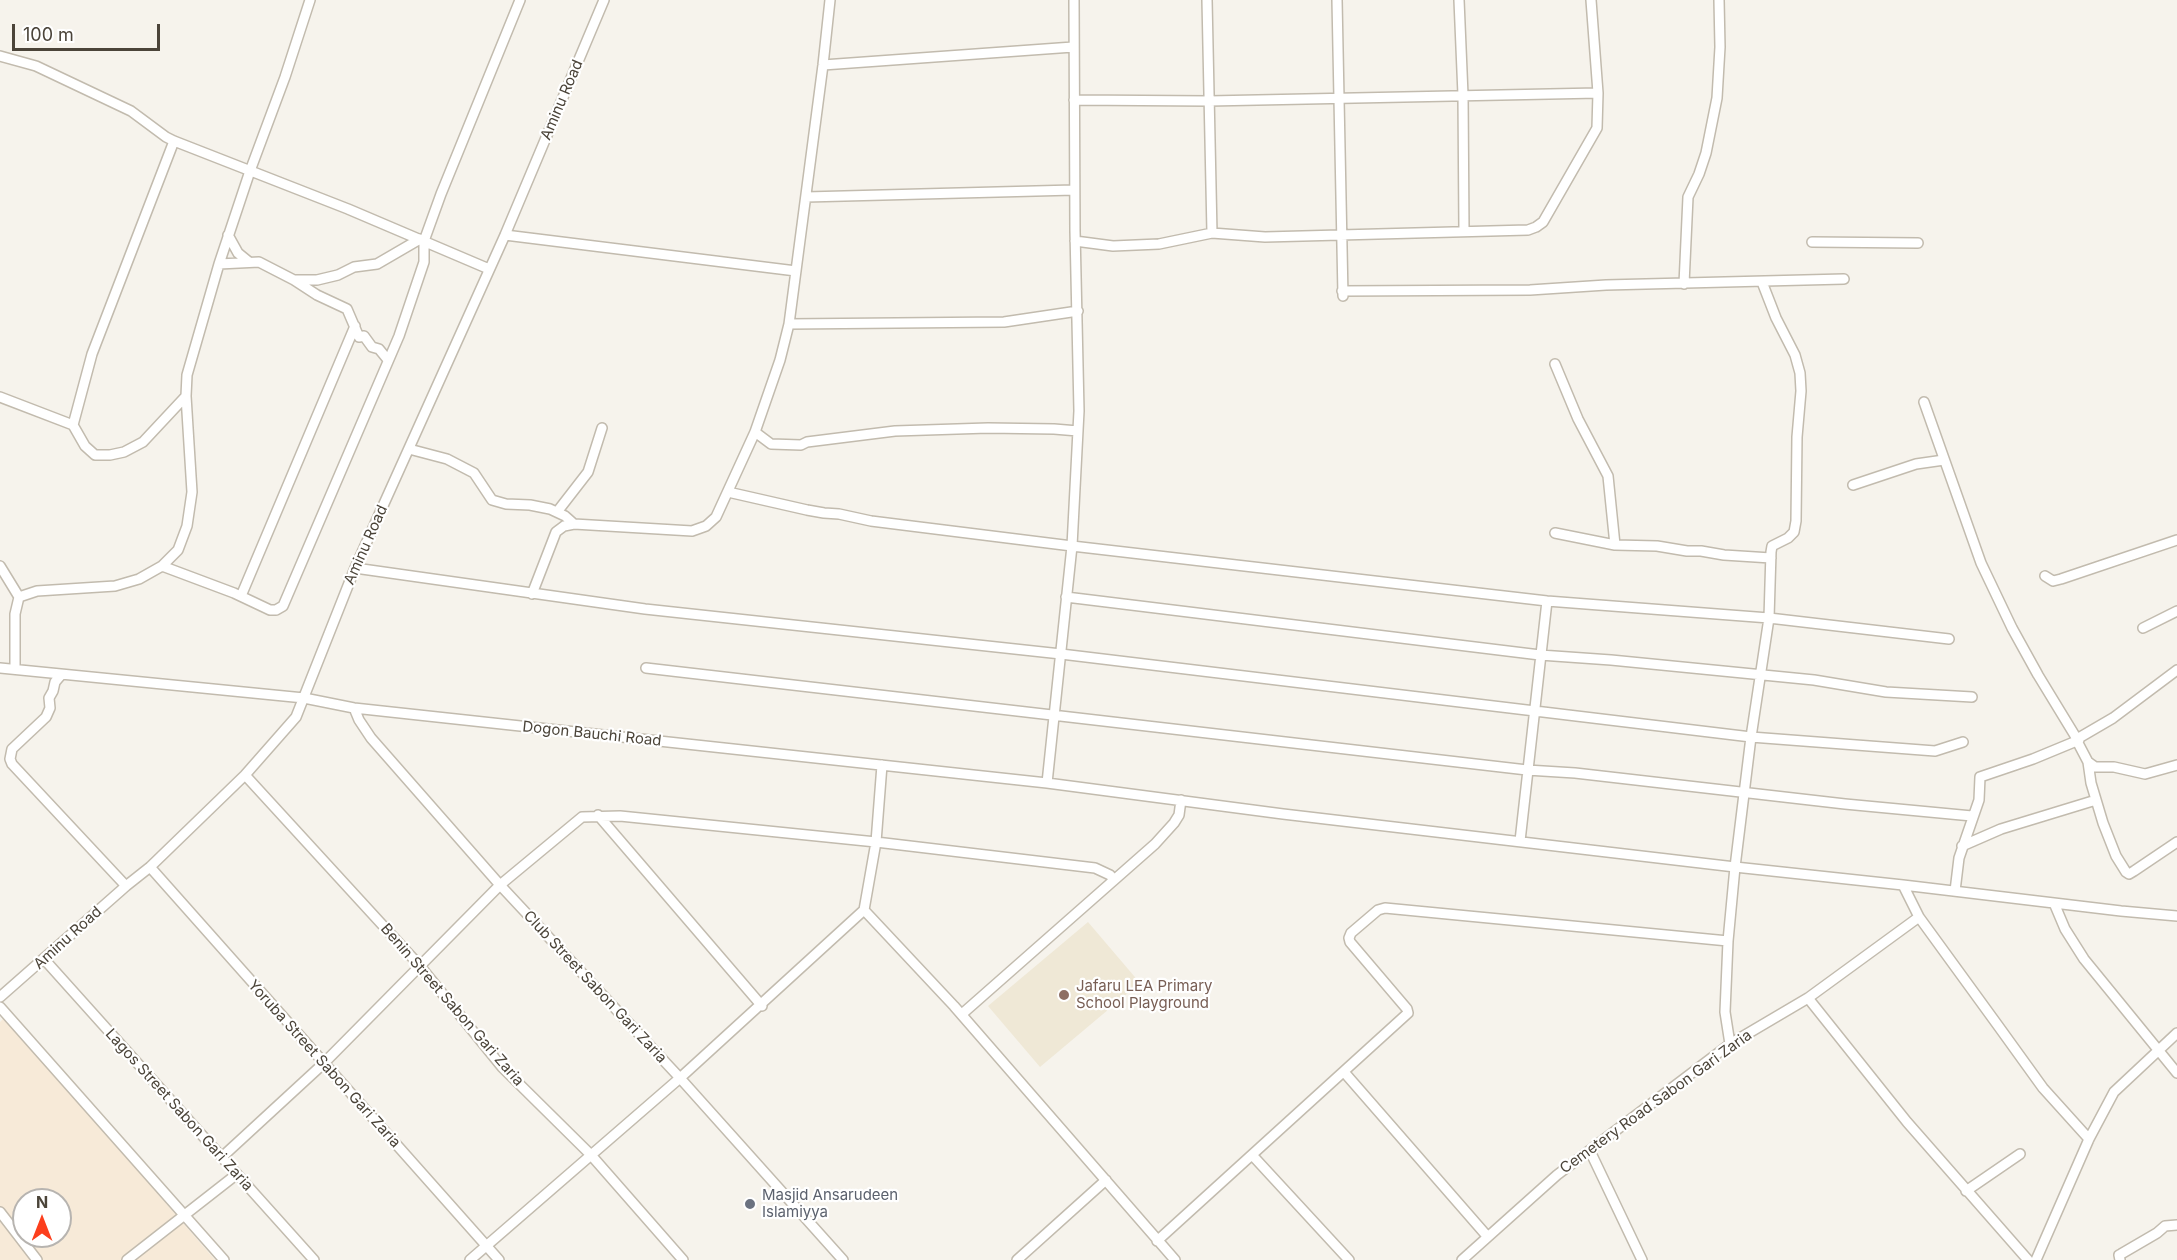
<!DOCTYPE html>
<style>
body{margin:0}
#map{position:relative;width:2177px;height:1260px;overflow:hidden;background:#f6f3ec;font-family:Inter,sans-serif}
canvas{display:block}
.north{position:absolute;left:12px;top:1188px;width:60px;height:60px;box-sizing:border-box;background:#fff;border:2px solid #b7b4b0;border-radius:50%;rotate:0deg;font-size:16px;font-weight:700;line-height:24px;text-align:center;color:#4b4439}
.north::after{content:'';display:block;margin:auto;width:21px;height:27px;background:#fc3f1d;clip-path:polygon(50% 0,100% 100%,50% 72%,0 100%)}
.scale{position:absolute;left:12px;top:24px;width:148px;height:27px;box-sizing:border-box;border:3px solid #4b4439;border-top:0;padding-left:8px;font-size:18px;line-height:21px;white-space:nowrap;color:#4b4439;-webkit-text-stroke:4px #fff;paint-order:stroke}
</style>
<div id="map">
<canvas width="2177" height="1260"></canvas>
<div class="north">N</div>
<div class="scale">100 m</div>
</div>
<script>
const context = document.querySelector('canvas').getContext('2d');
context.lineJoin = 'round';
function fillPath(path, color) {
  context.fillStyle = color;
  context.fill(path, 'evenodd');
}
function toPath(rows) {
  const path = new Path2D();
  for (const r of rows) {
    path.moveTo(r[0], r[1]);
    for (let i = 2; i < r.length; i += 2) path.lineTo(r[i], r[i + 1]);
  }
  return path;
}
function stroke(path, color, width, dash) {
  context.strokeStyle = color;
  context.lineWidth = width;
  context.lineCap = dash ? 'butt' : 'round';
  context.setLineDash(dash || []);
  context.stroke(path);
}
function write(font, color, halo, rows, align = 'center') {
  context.font = font + ' Inter,sans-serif';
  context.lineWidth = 4.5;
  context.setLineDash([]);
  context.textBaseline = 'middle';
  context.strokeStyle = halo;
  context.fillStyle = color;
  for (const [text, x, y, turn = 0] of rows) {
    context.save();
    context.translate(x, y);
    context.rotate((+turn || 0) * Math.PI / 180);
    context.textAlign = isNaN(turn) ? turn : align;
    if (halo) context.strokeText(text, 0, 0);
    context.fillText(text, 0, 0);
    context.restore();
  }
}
fillPath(toPath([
 [5,1017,215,1260,0,1260,0,1022],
 [24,1200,60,1200,60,1236,24,1236]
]), '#f7ead8');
fillPath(toPath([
 [1088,922,1140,983,1040,1067,988,1006]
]), '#efe8d6');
const minor = toPath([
 [1207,0,1212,233],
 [1337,0,1343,296],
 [1459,0,1463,95,1464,231],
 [0,56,36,66,131,111,166,137,174,141,348,209,489,269],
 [823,65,1073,47],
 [1074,100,1209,101,1598,93],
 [174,141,92,354,73,425,85,446,95,455,110,455,124,452,143,442,186,396],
 [806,197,1074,190],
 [228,235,238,253,249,262],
 [505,235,796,271],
 [1075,241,1113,246,1159,244,1212,233,1265,237,1528,230,1536,227,1543,222,1597,128,1598,93,1591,0],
 [1812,242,1918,243],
 [219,264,259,262,294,280,317,280,338,275,354,267,377,264,420,239],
 [294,280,317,295,347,309,359,337,364,336,372,347,379,349,388,360],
 [1684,284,1688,197,1699,174,1706,153,1717,98,1720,47,1719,0],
 [1342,291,1530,290,1606,285,1844,279],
 [789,324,1004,322,1078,311],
 [1555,364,1578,419,1608,476,1615,545,1657,546,1687,551,1701,551,1724,555,1771,558],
 [0,397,73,425],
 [1924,402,1981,563,2012,628,2038,675,2077,739,2079,740,2033,759,1980,777,1979,800,1959,858,1955,891],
 [755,432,771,444,801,445,807,442,895,431,988,428,1054,429,1078,431],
 [409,449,447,459,474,473,492,500,506,504,530,505,550,509,565,516,574,524],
 [1853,485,1916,464,1944,460],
 [728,492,807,510,824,513,839,514,871,521,1072,546,1547,601,1769,618,1949,639],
 [557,512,588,472,602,428],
 [1555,533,1615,545],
 [0,566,19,597],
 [162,566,234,593,270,610,276,610,283,606,399,336,424,262,424,241,441,194,520,0],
 [355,568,645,609,1061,654,1751,737,1935,751,1963,742],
 [2045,576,2053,581,2061,579,2177,540],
 [532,594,556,532,564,526,574,524,692,531,706,526,716,517,755,432,780,360,789,324,823,65,830,0],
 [241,596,355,326],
 [1066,597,1540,655,1611,660,1814,680,1886,692,1972,697],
 [2143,628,2177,611],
 [0,668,304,698,354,708,1047,783,1283,814,1735,867,1903,885,2121,911,2177,916],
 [646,668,1527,770,1575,773,1845,804,1972,816],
 [15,669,15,614,19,597,37,591,115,586,139,579,162,566,178,550,187,526,192,492,186,396,187,375,219,264,250,171,285,77,310,0],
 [61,675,55,682,53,691,49,698,50,708,46,717,12,749,10,759,12,764,126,886],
 [354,708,359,720,371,738,500,885,680,1078,843,1260],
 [2077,739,2113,718,2177,670],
 [2077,741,2088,762,2095,767,2114,767,2145,774,2177,765],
 [2088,762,2091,783,2103,823,2116,856,2126,872,2129,874,2134,871,2177,842],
 [245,775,420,966,502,1067,591,1155,683,1260],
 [1047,783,1072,546,1079,411,1075,231,1074,0],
 [598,815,762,1006],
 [1520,841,1547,601],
 [1962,846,2001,829,2096,800],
 [150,867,499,1260],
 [1903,885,1919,917,1999,1027,2043,1088,2089,1139],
 [2054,903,2065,929,2084,959,2177,1073],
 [864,910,954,1006,1175,1260],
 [44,959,314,1260],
 [0,997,126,886,150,867,245,775,296,717,355,568,505,235,604,0],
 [1808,998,1907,1122,2028,1260],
 [0,1007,224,1260],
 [962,1014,1155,844,1174,823,1179,815,1181,800],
 [1730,1044,1725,1012,1728,941,1735,867,1751,737,1769,618,1771,552,1772,546,1788,538,1794,532,1796,521,1797,437,1801,391,1800,373,1795,355,1776,318,1762,282],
 [1344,1072,1487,1236],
 [1590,1151,1642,1260],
 [1253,1156,1349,1260],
 [222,1157,323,1064,500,885,582,817,620,816,876,842,1095,868,1110,875,1114,880],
 [1966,1191,2020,1154],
 [0,1212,37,1260],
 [1157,1241,1408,1013,1407,1009,1350,942,1349,938,1351,933,1378,910,1385,908,1728,941],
 [127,1260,237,1174],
 [470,1260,680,1078,864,910,876,842,882,765],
 [1017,1260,1106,1180],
 [1462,1260,1557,1175,1730,1044,1808,998,1919,917],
 [2036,1260,2089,1139,2114,1092,2177,1033],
 [2120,1260,2119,1255,2121,1254,2157,1233,2165,1226,2177,1225]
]);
stroke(minor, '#c2bbae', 12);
stroke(minor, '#fff', 9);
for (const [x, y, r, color] of [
 [1064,995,6,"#8d6e63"],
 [750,1204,6,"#6b7280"]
]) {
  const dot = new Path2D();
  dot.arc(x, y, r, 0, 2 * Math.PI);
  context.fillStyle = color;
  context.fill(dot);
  stroke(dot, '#fff', 2);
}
write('15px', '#4b4439', '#fff', [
 ["Aminu Road",562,100,-67],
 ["Aminu Road",366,545,-66],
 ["Dogon Bauchi Road",592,734,6],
 ["Aminu Road",68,938,-42],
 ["Club Street Sabon Gari Zaria",595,987,47],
 ["Benin Street Sabon Gari Zaria",452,1005,49],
 ["Yoruba Street Sabon Gari Zaria",324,1064,48],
 ["Cemetery Road Sabon Gari Zaria",1656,1102,-36],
 ["Lagos Street Sabon Gari Zaria",179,1110,48]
]);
write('15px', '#785e54', '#fff', [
 ["Jafaru LEA Primary",1076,986],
 ["School Playground",1076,1003]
], 'left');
write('15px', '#5b616d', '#fff', [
 ["Masjid Ansarudeen",762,1195],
 ["Islamiyya",762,1212]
], 'left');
</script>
